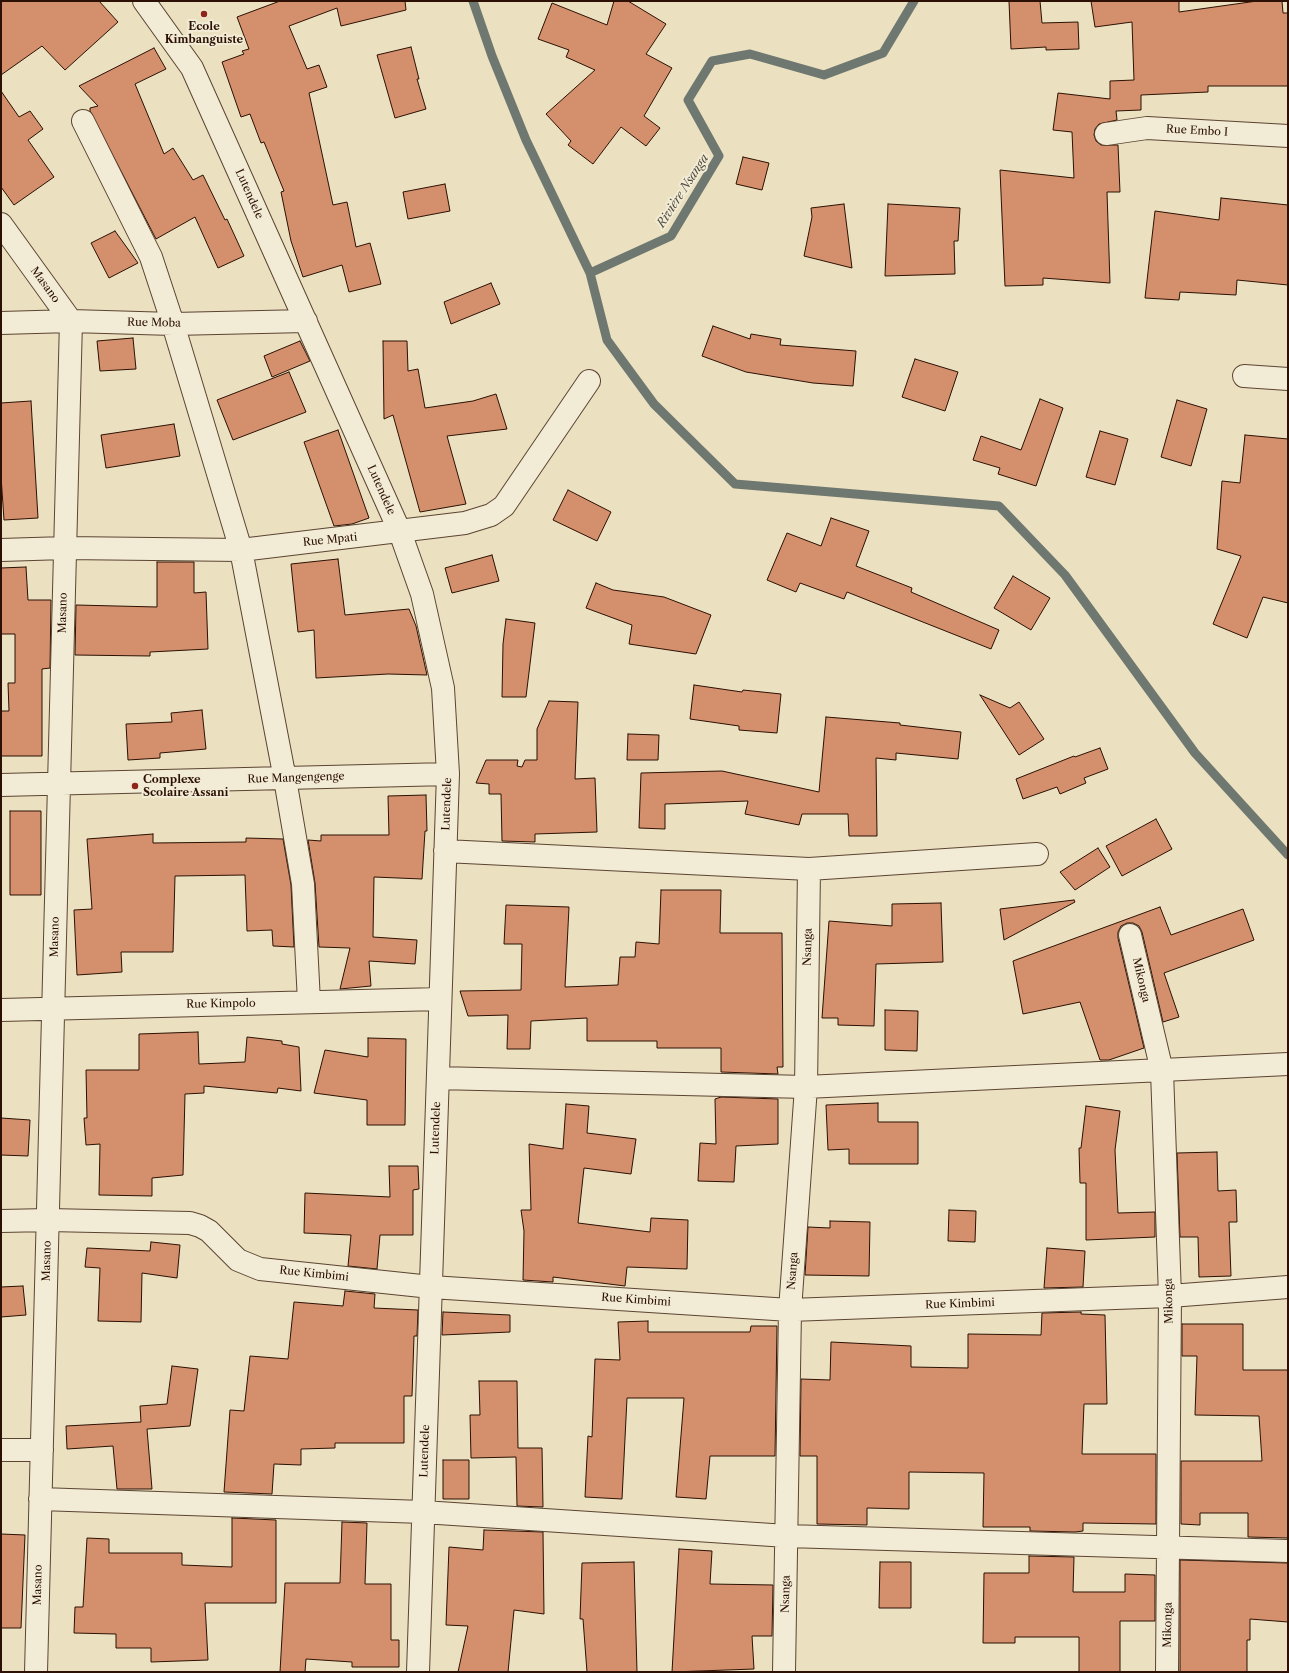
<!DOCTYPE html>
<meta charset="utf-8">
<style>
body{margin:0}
#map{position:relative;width:1289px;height:1673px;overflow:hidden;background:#ebe0bf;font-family:"Libre Caslon Text",serif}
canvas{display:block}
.frame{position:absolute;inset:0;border:2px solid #2b1003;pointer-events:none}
</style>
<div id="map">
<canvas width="1289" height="1673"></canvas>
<div class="frame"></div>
</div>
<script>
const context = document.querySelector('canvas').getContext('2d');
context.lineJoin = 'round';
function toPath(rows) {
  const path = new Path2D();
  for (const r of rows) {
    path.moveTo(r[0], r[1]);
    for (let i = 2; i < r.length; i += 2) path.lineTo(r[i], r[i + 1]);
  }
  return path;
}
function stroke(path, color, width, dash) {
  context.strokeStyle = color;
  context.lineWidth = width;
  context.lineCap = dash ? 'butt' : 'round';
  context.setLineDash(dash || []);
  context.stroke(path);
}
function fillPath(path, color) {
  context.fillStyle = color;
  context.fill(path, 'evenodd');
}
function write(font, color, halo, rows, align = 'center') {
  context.font = font + ' "Libre Caslon Text",serif';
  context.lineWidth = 4;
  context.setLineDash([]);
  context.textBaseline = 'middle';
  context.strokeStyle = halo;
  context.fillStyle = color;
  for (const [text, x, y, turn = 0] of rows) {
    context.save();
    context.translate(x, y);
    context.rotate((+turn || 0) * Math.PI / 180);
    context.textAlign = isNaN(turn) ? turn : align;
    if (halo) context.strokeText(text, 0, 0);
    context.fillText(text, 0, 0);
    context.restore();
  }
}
stroke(toPath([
 [473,1,492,56,526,140,590,273,607,340,654,404,735,484,999,506,1065,575,1195,753,1288,855],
 [590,273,671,236,719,156,688,100,712,61,750,54,824,75,883,53,914,1]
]), '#6e7770', 9);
const building = toPath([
 [1,1,99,1,118,22,65,70,42,46,1,75,1,1],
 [280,1,405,1,406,10,341,26,337,8,289,26,307,69,319,65,327,87,309,93,333,205,347,202,356,247,370,243,381,284,349,292,342,265,303,277,291,241,281,192,284,191,264,142,261,143,250,114,241,117,222,62,244,54,242,51,249,49,237,17,280,1],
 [614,1,628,1,666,24,646,54,672,68,644,116,660,128,646,146,621,127,593,164,568,145,571,141,546,114,595,70,566,57,569,50,538,39,552,3,607,25,614,1],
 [1009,1,1040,1,1042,23,1078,22,1079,49,1046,50,1046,47,1011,49,1009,1],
 [1091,1,1179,1,1179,12,1257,1,1282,1,1283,13,1288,13,1288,86,1208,86,1208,92,1141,95,1141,110,1116,111,1117,120,1099,124,1095,129,1094,135,1096,141,1101,145,1118,145,1120,192,1107,192,1110,283,1043,278,1043,285,1005,286,1000,170,1074,178,1072,132,1053,130,1058,93,1110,99,1110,81,1134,80,1132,22,1095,27,1091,1],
 [411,47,419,79,417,79,426,109,395,118,377,55,411,47],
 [154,48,166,69,135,84,164,154,173,148,193,180,203,175,225,220,227,219,244,256,218,268,195,217,156,239,90,111,90,108,98,106,79,86,154,48],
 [1,91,19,117,30,111,43,129,28,140,54,177,14,205,1,187,1,91],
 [743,157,769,163,762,190,736,184,743,157],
 [445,184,450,211,408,219,403,192,445,184],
 [1221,198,1288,205,1288,285,1237,280,1236,295,1180,292,1179,300,1145,298,1155,211,1219,220,1221,198],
 [844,204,852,268,804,256,812,217,811,208,844,204],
 [888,204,960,208,958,241,954,241,955,274,885,276,888,204],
 [115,231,138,263,109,278,91,243,115,231],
 [491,283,500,304,451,324,444,302,491,283],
 [713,326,750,339,751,334,781,339,780,345,856,351,853,386,813,383,746,372,702,356,713,326],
 [133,338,136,369,100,371,97,341,133,338],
 [300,341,310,361,272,377,264,356,300,341],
 [383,341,407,341,408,371,418,369,425,408,473,401,496,394,507,429,447,436,466,504,420,512,393,415,384,419,383,341],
 [915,359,958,372,945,411,902,397,915,359],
 [289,372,306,412,233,440,217,400,289,372],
 [1040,399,1063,408,1036,486,998,474,1000,468,973,460,981,436,1021,450,1040,399],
 [1177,400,1207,409,1191,466,1161,457,1177,400],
 [31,401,38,518,4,520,1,476,1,403,31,401],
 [174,424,180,456,106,468,101,435,174,424],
 [338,430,369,518,352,524,334,526,304,442,338,430],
 [1100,431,1128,439,1115,485,1086,477,1100,431],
 [1245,435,1288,439,1288,603,1263,597,1247,638,1213,624,1241,556,1217,549,1222,481,1240,483,1245,435],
 [568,490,611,512,597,541,553,520,568,490],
 [831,518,869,531,856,566,912,588,911,592,999,630,991,649,847,592,844,599,800,583,796,592,767,580,787,533,821,546,831,518],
 [492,555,499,581,452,593,445,568,492,555],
 [338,559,345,615,409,609,416,626,427,675,388,674,316,678,314,630,298,632,291,564,338,559],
 [157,562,194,562,194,593,206,592,208,649,150,652,150,656,75,655,76,605,157,607,157,562],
 [26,567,28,600,51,600,50,668,42,669,42,756,1,756,1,711,9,711,8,683,15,683,15,634,1,634,1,568,26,567],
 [1013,576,1050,598,1031,630,994,608,1013,576],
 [596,583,613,590,664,597,711,615,696,654,629,644,632,625,586,608,596,583],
 [506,619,535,623,526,697,502,697,503,644,506,619],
 [694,685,742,692,743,690,781,694,777,733,739,730,739,726,690,719,694,685],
 [980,695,1010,708,1019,702,1044,739,1019,755,980,695],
 [549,701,578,702,575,779,595,778,597,832,535,834,535,842,502,841,501,794,489,794,489,784,476,783,486,760,518,760,517,766,522,767,525,760,537,760,537,729,549,701],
 [202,710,206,749,160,753,160,758,128,760,126,724,172,722,171,713,202,710],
 [826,717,900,723,900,725,961,732,958,759,896,753,896,760,876,758,877,836,849,836,848,814,802,814,799,825,745,814,748,801,665,804,665,829,639,828,641,773,722,771,819,792,826,717],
 [628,734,659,735,658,760,627,760,628,734],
 [1100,748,1108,769,1084,778,1086,783,1060,794,1057,787,1023,799,1016,779,1074,756,1075,757,1100,748],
 [426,795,427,831,425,831,422,879,374,877,373,937,417,940,415,964,369,961,371,986,340,989,350,948,319,947,315,883,308,840,321,841,321,835,389,835,388,796,426,795],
 [10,811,41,811,41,895,10,895,10,811],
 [1156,819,1172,849,1122,876,1106,846,1156,819],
 [153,834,153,843,246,842,246,838,283,839,291,885,294,947,273,946,272,930,247,931,245,875,175,876,173,952,121,952,122,972,77,975,74,910,92,909,87,839,153,834],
 [1098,848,1110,867,1075,890,1060,872,1098,848],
 [661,890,721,890,720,933,782,933,783,1067,777,1067,778,1074,721,1072,721,1048,657,1048,657,1041,587,1041,587,1018,531,1021,530,1049,507,1049,508,1015,468,1016,460,991,521,990,522,944,504,944,506,905,569,907,565,987,618,985,620,957,635,957,636,942,659,944,661,890],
 [1074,900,1075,902,1004,940,1000,909,1074,900],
 [941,903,943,962,876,964,874,1026,838,1025,838,1018,822,1018,829,921,892,926,892,904,941,903],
 [1160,907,1171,935,1243,909,1254,940,1164,973,1179,1017,1163,1022,1142,932,1139,926,1133,923,1127,923,1121,926,1118,932,1118,938,1144,1048,1109,1060,1100,1060,1080,1002,1023,1014,1013,961,1160,907],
 [885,1010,918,1011,917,1051,885,1050,885,1010],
 [198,1032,199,1064,245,1062,247,1037,282,1041,282,1044,299,1047,301,1091,278,1088,277,1093,204,1086,204,1093,185,1094,183,1175,152,1178,152,1196,99,1195,100,1144,86,1145,84,1118,87,1118,86,1070,139,1070,139,1034,198,1032],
 [368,1038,406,1039,405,1125,367,1125,367,1100,314,1093,325,1050,368,1057,368,1038],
 [721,1097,778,1099,778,1144,736,1146,734,1182,698,1181,700,1143,716,1144,715,1099,721,1097],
 [878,1103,878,1122,918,1122,918,1164,849,1164,849,1149,828,1150,826,1105,878,1103],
 [566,1104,589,1106,587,1133,636,1139,631,1174,584,1168,578,1223,650,1232,651,1218,688,1220,687,1269,627,1267,625,1286,553,1277,553,1282,523,1280,524,1231,521,1210,531,1210,529,1144,563,1149,566,1104],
 [1086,1106,1120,1111,1115,1150,1118,1213,1155,1212,1155,1237,1086,1240,1086,1183,1080,1183,1079,1148,1081,1148,1086,1106],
 [1,1118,30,1120,28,1156,1,1155,1,1118],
 [1217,1152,1218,1191,1236,1190,1237,1222,1229,1222,1231,1276,1199,1277,1198,1237,1180,1237,1177,1153,1217,1152],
 [389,1166,418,1166,419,1189,413,1190,413,1235,380,1235,377,1269,348,1266,351,1235,304,1233,305,1193,390,1197,389,1166],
 [949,1210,976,1211,975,1242,948,1241,949,1210],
 [830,1221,870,1222,869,1276,805,1275,808,1227,830,1228,830,1221],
 [151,1242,180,1245,177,1278,142,1273,141,1322,98,1321,100,1268,85,1267,87,1248,150,1251,151,1242],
 [1047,1248,1085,1251,1083,1287,1044,1288,1047,1248],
 [23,1286,26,1315,1,1317,1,1287,23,1286],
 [345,1291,375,1294,374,1308,418,1310,417,1336,414,1336,412,1396,404,1396,404,1443,335,1443,335,1448,301,1449,301,1465,274,1464,272,1494,224,1492,230,1410,244,1411,250,1356,288,1359,294,1302,343,1306,345,1291],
 [443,1312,510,1315,510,1332,442,1335,443,1312],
 [1081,1312,1081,1314,1105,1315,1107,1404,1084,1404,1082,1454,1156,1454,1156,1524,1083,1523,1083,1531,1075,1532,1030,1531,1030,1527,983,1527,984,1473,909,1472,909,1509,867,1508,867,1525,817,1524,817,1456,800,1456,801,1379,830,1380,831,1342,911,1346,911,1367,968,1368,968,1334,1041,1335,1042,1313,1081,1312],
 [648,1321,648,1332,750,1332,751,1326,777,1326,775,1456,710,1456,706,1499,676,1497,684,1398,627,1398,622,1499,585,1497,588,1436,592,1437,595,1359,620,1360,618,1322,648,1321],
 [1182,1324,1243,1324,1243,1370,1288,1370,1288,1538,1248,1537,1248,1513,1200,1513,1200,1525,1181,1524,1181,1461,1262,1461,1259,1416,1195,1415,1197,1356,1182,1356,1182,1324],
 [172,1366,198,1369,190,1426,147,1429,152,1489,117,1489,113,1446,67,1449,66,1426,141,1422,140,1406,167,1404,172,1366],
 [479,1381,517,1381,518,1448,542,1448,543,1507,517,1506,516,1457,471,1458,470,1415,480,1415,479,1381],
 [443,1460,469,1460,469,1499,443,1499,443,1460],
 [232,1518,276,1520,276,1603,205,1603,208,1660,151,1662,151,1648,116,1648,116,1634,74,1633,75,1607,83,1607,87,1538,109,1539,109,1553,182,1553,182,1565,232,1567,232,1518],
 [342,1522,367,1523,365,1584,391,1584,391,1640,399,1640,399,1667,352,1667,352,1662,306,1659,305,1672,280,1672,285,1583,340,1583,342,1522],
 [484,1530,543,1532,544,1614,514,1610,508,1672,458,1672,468,1626,446,1625,449,1547,483,1550,484,1530],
 [1,1534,25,1535,21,1628,1,1628,1,1534],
 [679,1549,712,1551,710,1584,773,1585,772,1636,752,1636,754,1669,672,1672,679,1549],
 [1029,1556,1074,1557,1073,1592,1125,1592,1125,1574,1155,1575,1155,1621,1120,1621,1120,1672,1079,1672,1079,1637,1015,1637,1015,1643,983,1643,984,1573,1029,1573,1029,1556],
 [1180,1560,1288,1563,1288,1622,1250,1619,1250,1640,1247,1640,1247,1672,1180,1672,1180,1560],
 [634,1562,637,1672,587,1672,583,1619,580,1619,582,1563,634,1562],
 [880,1562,911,1562,911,1608,879,1608,880,1562]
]);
fillPath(building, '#d48f6d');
stroke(building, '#2b1003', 1);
const minor = toPath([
 [144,1,192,68,400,532,422,594,443,688,448,774,418,1672],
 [83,121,151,257,173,324,241,550,285,779,303,884,309,1002],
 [1106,134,1147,128,1288,136],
 [1,224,71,321,36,1672],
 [1,323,71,321,173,324,306,321],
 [1244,376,1288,379],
 [1,550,65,548,241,550,465,523,491,515,504,506,589,381],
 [1,785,448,774],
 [445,851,809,869,1037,854],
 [1130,935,1162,1071,1170,1296,1167,1672],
 [1,1010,440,999],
 [438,1078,806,1087,1288,1064],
 [1,1221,48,1220,190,1223,200,1226,209,1231,238,1260,260,1269,431,1287,790,1310,1170,1296,1288,1287],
 [1,1450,42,1450],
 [40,1499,423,1512,787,1536,1288,1551],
 [784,1672,790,1310,806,1087,809,869]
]);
stroke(minor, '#5b4432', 24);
stroke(minor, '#f2ebd5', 22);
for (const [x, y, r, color] of [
 [204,14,4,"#8f2418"],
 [135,786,4,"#8f2418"]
]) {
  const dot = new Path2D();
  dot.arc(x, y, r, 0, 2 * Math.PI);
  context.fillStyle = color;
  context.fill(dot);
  stroke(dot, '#f2ebd5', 1.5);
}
write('bold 11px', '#2b1003', '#f2ebd5', [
 ["Ecole",204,27],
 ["Kimbanguiste",204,40],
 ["Complexe",143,780,"left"],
 ["Scolaire Assani",143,793,"left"]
]);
write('11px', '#2b1003', '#f2ebd5', [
 ["Rue Embo I",1197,131,3],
 ["Lutendele",249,194,66],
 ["Masano",45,285,54],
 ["Rue Moba",154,323,1],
 ["Lutendele",381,490,66],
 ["Rue Mpati",330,540,-6],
 ["Masano",63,613,-89],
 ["Rue Mangengenge",296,778,-2],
 ["Lutendele",447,804,-88],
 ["Masano",55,937,-89],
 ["Nsanga",808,947,-89],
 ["Mikonga",1141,980,77],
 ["Rue Kimpolo",221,1004,-1],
 ["Lutendele",436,1128,-88],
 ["Masano",47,1261,-89],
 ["Nsanga",793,1271,-86],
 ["Rue Kimbimi",314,1274,6],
 ["Rue Kimbimi",636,1300,4],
 ["Mikonga",1169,1301,-91],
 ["Rue Kimbimi",960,1304,-2],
 ["Lutendele",425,1451,-88],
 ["Masano",38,1585,-89],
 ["Nsanga",786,1594,-89],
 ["Mikonga",1168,1625,-89]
]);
write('italic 12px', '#524c42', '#f2ebd5', [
 ["Rivière Nsanga",683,191,-57]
]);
</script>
